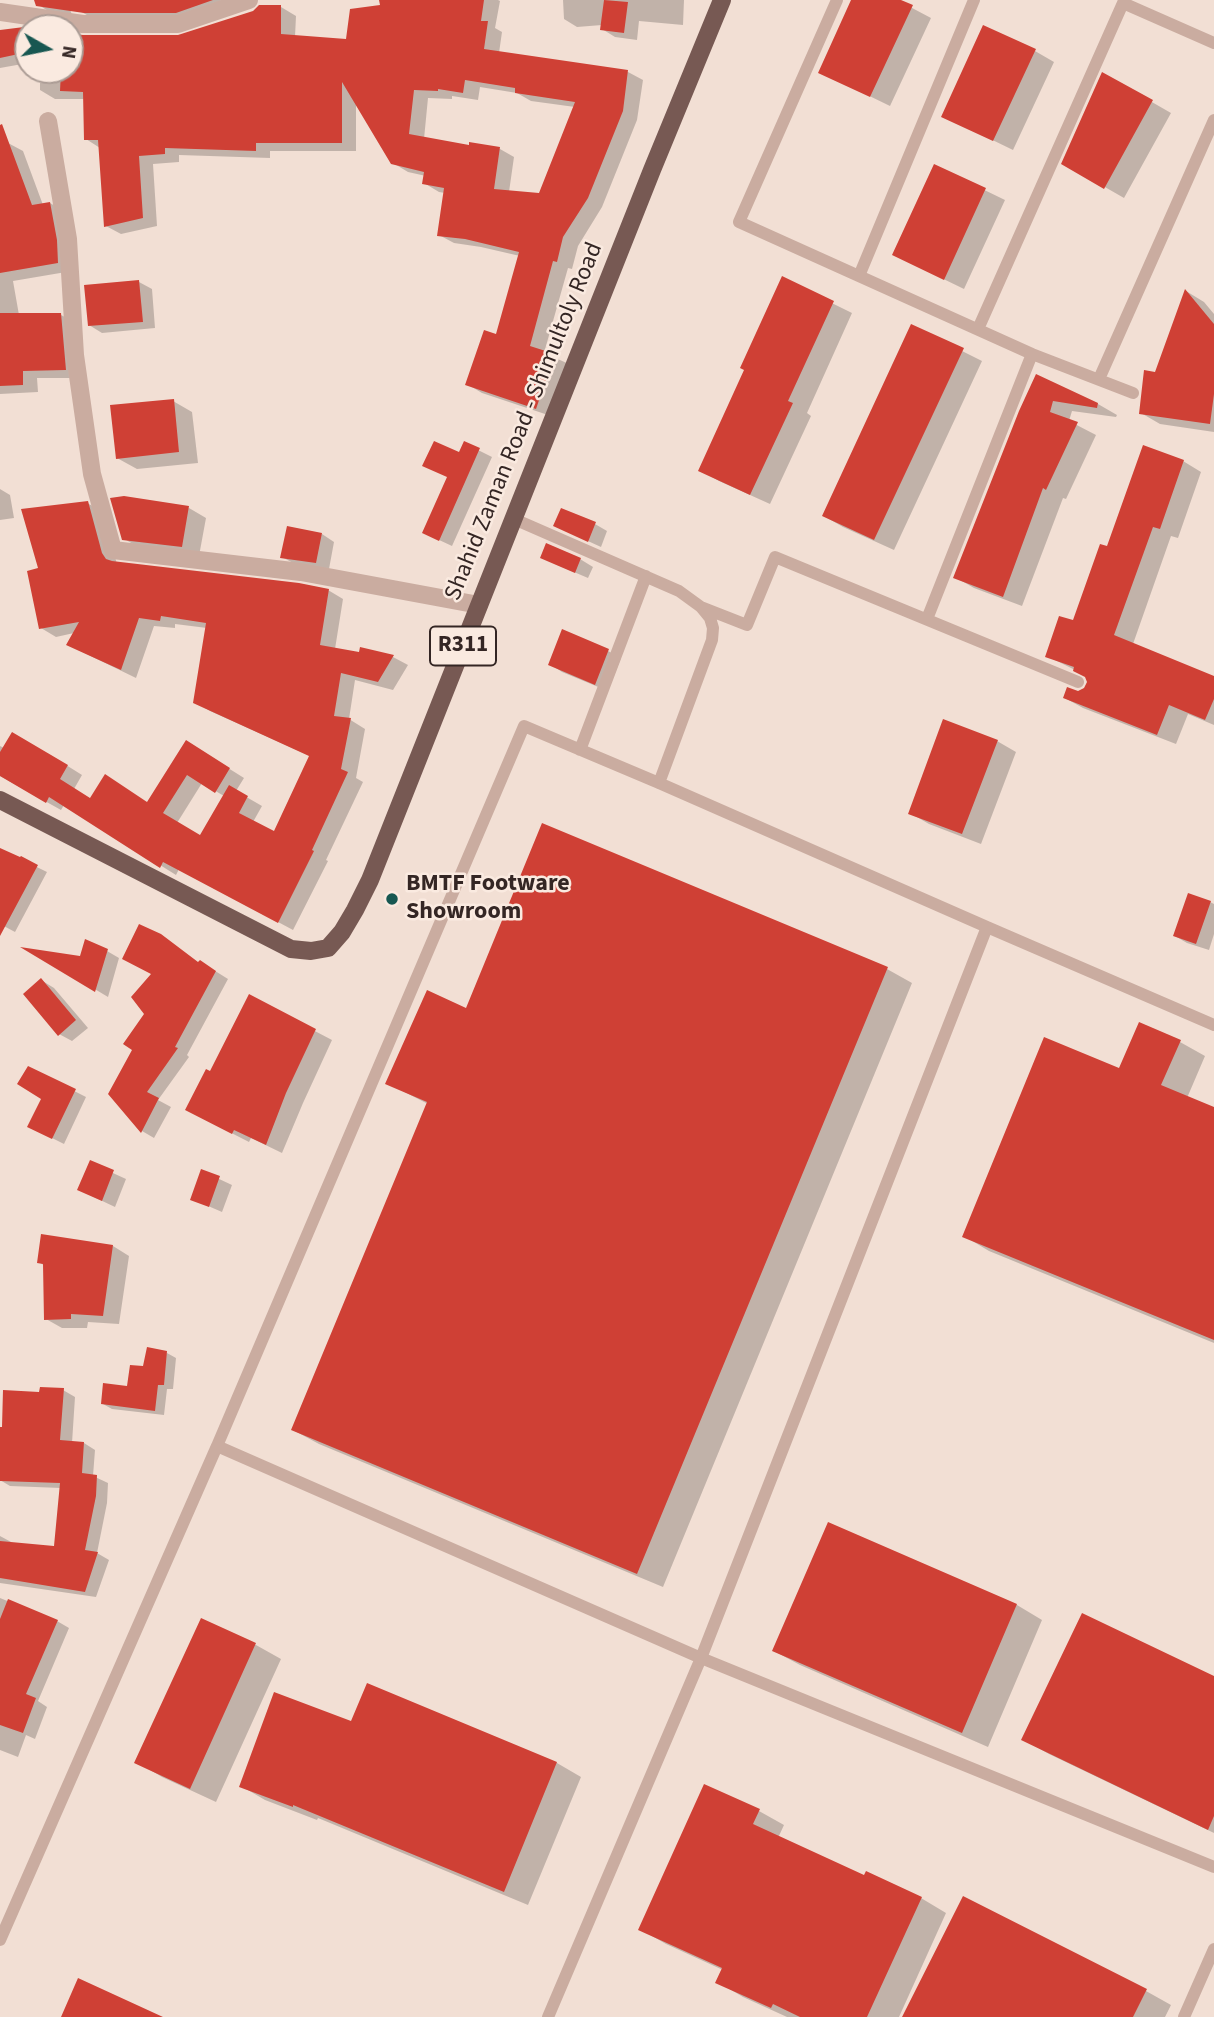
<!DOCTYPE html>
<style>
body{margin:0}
#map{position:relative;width:1214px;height:2017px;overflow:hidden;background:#f2dfd4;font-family:"Source Sans 3",sans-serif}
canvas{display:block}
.north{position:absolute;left:14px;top:14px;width:70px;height:70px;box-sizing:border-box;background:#faeae0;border:2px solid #ab9c95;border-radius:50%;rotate:99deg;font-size:19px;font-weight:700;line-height:28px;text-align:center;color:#342624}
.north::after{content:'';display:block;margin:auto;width:24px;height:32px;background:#175751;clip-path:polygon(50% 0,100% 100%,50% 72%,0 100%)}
</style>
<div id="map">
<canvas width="1214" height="2017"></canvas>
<div class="north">N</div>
</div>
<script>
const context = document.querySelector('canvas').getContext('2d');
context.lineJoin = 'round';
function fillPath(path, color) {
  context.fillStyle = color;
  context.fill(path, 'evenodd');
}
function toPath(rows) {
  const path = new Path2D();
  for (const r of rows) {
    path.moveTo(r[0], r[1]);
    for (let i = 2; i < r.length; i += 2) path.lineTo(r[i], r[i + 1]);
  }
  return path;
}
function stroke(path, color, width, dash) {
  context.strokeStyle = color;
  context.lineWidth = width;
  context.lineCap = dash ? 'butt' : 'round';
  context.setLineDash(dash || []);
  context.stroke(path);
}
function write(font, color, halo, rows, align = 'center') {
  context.font = font + ' "Source Sans 3",sans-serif';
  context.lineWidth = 5;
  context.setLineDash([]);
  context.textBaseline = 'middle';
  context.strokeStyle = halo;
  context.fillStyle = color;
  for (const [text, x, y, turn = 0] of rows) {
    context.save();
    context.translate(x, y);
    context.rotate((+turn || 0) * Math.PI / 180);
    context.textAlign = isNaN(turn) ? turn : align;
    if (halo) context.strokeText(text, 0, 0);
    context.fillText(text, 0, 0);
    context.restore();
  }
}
fillPath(toPath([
 [36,0,67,0,72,15,50,12,37,4],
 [80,0,245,0,190,19,92,18,80,11],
 [405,0,498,0,500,1,495,28,502,32,499,53,628,72,643,80,637,120,602,207,578,246,572,269,568,268,544,353,569,364,551,416,482,393,467,384,497,337,520,256,481,247,454,243,439,235,445,193,439,192,424,183,426,176,408,172,393,163,356,102,356,151,270,151,270,158,179,155,179,162,153,164,157,226,121,234,106,226,100,148,86,139,85,99,55,99,40,90,40,83,62,79,62,70,70,70,70,36,182,37,281,7,296,16,295,37,347,41],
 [480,87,517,93,531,101,575,107,540,195,509,192,514,157,500,149,470,147,424,139,428,98,452,99,452,96,478,100],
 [563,0,684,0,683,25,639,21,637,40,615,37,602,29,602,25,577,27,564,19],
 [853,0,897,0,931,18,890,106,820,72],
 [28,29,28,63,0,68,0,31],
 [1035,51,1054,62,1013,150,943,116],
 [1103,74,1171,113,1124,198,1063,163],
 [8,143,23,151,43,205,50,203,65,212,72,271,13,281,19,315,61,315,76,323,80,378,37,378,38,392,0,394,0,146],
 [935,166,1005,200,964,289,894,255],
 [783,279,852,313,807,413,811,416,770,504,719,481,700,470,746,370],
 [139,282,152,289,155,328,102,333,89,325],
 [1186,291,1204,302,1214,314,1214,366],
 [912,326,982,361,894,550,843,527,824,516],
 [1037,376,1098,404,1117,415,1116,417,1072,411,1069,421,1096,435,1066,499,1063,498,1022,606,974,588,955,577],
 [1214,382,1214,432,1160,424,1141,413],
 [173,401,192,412,198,463,137,469,117,458],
 [464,443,492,457,452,546,437,539,459,454],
 [1183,461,1201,472,1178,538,1171,536,1133,644,1214,678,1214,725,1188,714,1176,744,1083,708,1065,698,1085,690,1089,682,1087,676,1047,656,1074,623,1108,549],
 [0,489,10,495,14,518,0,520],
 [87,503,102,511,117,564,328,590,343,599,335,649,360,654,362,649,393,657,408,665,393,690,355,680,349,719,365,729,356,778,363,782,326,860,328,861,293,930,179,869,176,875,64,805,61,810,0,776,0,746,4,748,47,753,82,775,74,789,91,800,148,803,201,751,244,778,236,791,262,806,253,822,275,833,310,756,210,711,195,702,207,628,175,624,175,628,154,626,136,678,68,645,74,633,56,637,41,628,40,570],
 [202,783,224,796,201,837,177,823],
 [189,508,206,518,199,556,141,549,123,538],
 [595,524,607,531,601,547,555,526],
 [322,534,334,542,329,569,295,564,282,557],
 [580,559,593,567,588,578,555,564],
 [608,651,621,658,608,691,562,672,550,664],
 [997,741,1016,752,981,844,929,824,910,813],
 [0,849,47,872,15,932,0,924],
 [1210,902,1214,904,1214,934,1209,950,1187,943,1175,936],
 [28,949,81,957,107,951,119,958,108,997],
 [212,969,228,979,187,1055,189,1057,158,1100,171,1107,154,1138,142,1131,110,1094],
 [887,969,912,983,663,1587,319,1444,293,1430,428,1104,387,1083,467,1011],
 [41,980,54,988,88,1028,72,1041,59,1034],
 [250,997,332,1040,303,1103,282,1153,251,1138,249,1142,204,1119,211,1073],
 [1180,1042,1205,1056,1187,1098,1214,1109,1214,1343,989,1251,964,1236,1120,1071],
 [29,1068,86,1097,64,1144,40,1132,43,1098],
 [91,1163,126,1179,115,1207,79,1190],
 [202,1171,232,1185,222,1212,192,1199],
 [113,1246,129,1256,119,1324,88,1322,87,1328,62,1328,46,1319,45,1266,39,1262],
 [167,1353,176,1358,173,1389,167,1389,164,1415,112,1409,103,1404,129,1388,144,1368],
 [63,1390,75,1397,72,1443,84,1443,95,1450,93,1476,108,1483,107,1503,97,1553,109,1560,96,1597,0,1583,0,1536,13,1543,56,1547,61,1488,10,1486,0,1480,0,1451,41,1394],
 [829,1524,1017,1605,1042,1620,988,1747,800,1665,774,1651],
 [0,1598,57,1621,69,1628,38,1701,47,1707,35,1739,26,1735,18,1757,0,1750],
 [202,1620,256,1645,281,1659,216,1802,162,1777,137,1762],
 [1214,1678,1214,1833,1049,1754,1024,1740],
 [367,1685,557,1763,581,1777,528,1905,318,1818,317,1820,265,1800,241,1786,352,1724],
 [759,1811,784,1825,778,1838,865,1877,921,1898,946,1913,899,2017,787,2017,743,1997,718,1982,723,1970,666,1944,640,1929],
 [1146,1991,1171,2005,1165,2017,904,2017]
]), '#0003');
fillPath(toPath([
 [34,0,213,0,176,13,84,13,36,6],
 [379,0,484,0,481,21,488,21,484,49,628,70,623,111,588,198,563,237,557,262,553,261,530,346,555,354,536,409,465,385,484,330,496,334,519,252,465,239,437,236,444,188,422,184,424,172,391,164,342,82,342,143,256,143,256,151,165,148,165,154,139,156,143,218,104,227,98,140,84,140,83,92,60,91,61,70,70,70,70,34,83,35,178,35,253,11,259,5,281,5,281,34,346,39,350,9,380,5],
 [465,80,515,88,515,93,575,102,539,193,494,189,500,147,469,142,469,145,409,134,414,90,438,91,438,89,463,93],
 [604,0,628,2,624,33,600,30],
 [851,0,901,0,913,5,870,97,818,73],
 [983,25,1036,49,993,141,941,117],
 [24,27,28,28,28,52,0,58,0,30],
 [1102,72,1153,100,1104,189,1061,164],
 [2,124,32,205,50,202,57,240,58,263,0,273,0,125],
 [934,164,986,188,944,280,892,255],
 [782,276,834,301,788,401,793,403,750,495,698,471,744,370,740,368],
 [139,280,143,322,88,326,84,285],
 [1185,289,1214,324,1214,394,1210,424,1139,414,1144,370,1155,372],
 [0,313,61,313,66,370,23,371,23,385,0,386],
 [911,324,964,348,874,540,822,516],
 [1036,374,1098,403,1097,408,1053,401,1050,412,1078,422,1046,490,1043,488,1003,597,953,578,1019,411],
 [174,399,179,452,116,459,110,405],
 [434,441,459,452,464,441,480,448,439,541,422,533,447,477,422,466],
 [1143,445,1184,460,1160,529,1153,527,1114,635,1214,676,1214,699,1205,720,1169,705,1157,735,1063,698,1067,687,1078,691,1084,688,1087,682,1085,677,1073,671,1074,667,1045,657,1059,616,1073,620,1100,544,1107,546],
 [124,496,189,506,182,547,122,540,110,498],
 [88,501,102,553,106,559,112,561,299,583,329,589,320,645,359,652,360,647,394,655,378,682,341,673,334,716,351,718,341,769,348,772,312,850,314,851,278,923,163,862,160,868,49,797,46,803,0,776,0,752,12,732,68,765,60,779,90,798,105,774,147,802,186,740,230,768,215,793,187,775,163,813,200,835,229,785,248,796,239,813,274,831,309,756,193,703,206,623,161,616,160,621,139,618,121,670,66,645,79,622,39,629,27,571,38,568,21,509],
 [561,508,596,522,588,542,553,526],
 [287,526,322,533,316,563,280,558],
 [546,543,581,558,575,573,540,558],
 [562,629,609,649,595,685,548,665],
 [943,719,998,740,962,834,908,814],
 [542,823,888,967,637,1574,291,1430,427,1102,385,1084,427,990,466,1008],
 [0,848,20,857,21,856,38,865,0,936],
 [1188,893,1211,901,1196,944,1173,936],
 [139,924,161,934,198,962,200,960,216,971,175,1047,178,1048,147,1092,159,1098,141,1133,108,1094,132,1050,123,1044,144,1014,131,997,151,974,122,959],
 [85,939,108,949,95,992,20,947,80,956],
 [41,978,76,1020,58,1036,23,994],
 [249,994,316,1029,286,1093,266,1145,234,1130,232,1134,185,1110,206,1069,210,1071],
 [1139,1022,1181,1040,1161,1085,1214,1107,1214,1340,962,1237,1044,1037,1119,1068],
 [28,1066,76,1089,52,1139,27,1127,41,1099,17,1084],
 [90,1160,114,1170,102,1201,77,1190],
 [201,1169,220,1176,209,1207,190,1200],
 [41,1234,113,1245,103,1316,71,1314,71,1319,44,1320,43,1264,37,1263],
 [147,1347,167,1351,164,1385,158,1385,155,1411,101,1404,103,1383,127,1386,130,1365,143,1366],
 [40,1387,64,1388,60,1440,84,1442,82,1473,97,1475,96,1496,85,1550,98,1552,85,1592,0,1578,0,1541,54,1546,60,1483,0,1481,0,1427,2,1427,3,1390,39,1392],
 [828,1522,1017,1604,962,1733,772,1651],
 [8,1599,58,1620,26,1694,36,1698,23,1733,0,1725,0,1619],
 [1082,1613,1214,1676,1214,1816,1208,1830,1021,1740],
 [201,1618,256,1643,190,1789,134,1763],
 [367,1683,557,1762,504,1892,293,1805,293,1807,239,1787,274,1692,351,1721],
 [704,1784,760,1809,753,1824,864,1875,866,1871,922,1897,867,2017,800,2017,773,2004,771,2008,715,1983,722,1968,638,1930],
 [963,1896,1147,1989,1133,2017,902,2017],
 [78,1978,163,2017,61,2017]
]), '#cf4035');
stroke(toPath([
 [837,0,739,222,1032,354],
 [859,276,974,0],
 [978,329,1123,3,1214,43],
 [1099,379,1214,120],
 [514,519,679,591,701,607,710,618,713,628,712,640,659,783],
 [701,607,747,625,775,557,1078,682],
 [927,619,1032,354,1133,393],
 [580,750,646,576],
 [987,927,1214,1025],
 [0,1940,217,1446],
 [548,2017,701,1658,217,1446,524,726,659,783,987,927,701,1658,1214,1867],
 [1184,2017,1214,1949]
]), '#caaca0', 12);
stroke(toPath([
 [0,12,83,24,178,24,249,0],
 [48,121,68,239,75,355,92,474,113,550,301,572,479,605]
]), '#caaca0', 18);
stroke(toPath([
 [0,800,291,949,311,951,328,948,342,932,355,910,370,880,652,170,722,0]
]), '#775953', 18);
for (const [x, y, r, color] of [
 [392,899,7,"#175751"]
]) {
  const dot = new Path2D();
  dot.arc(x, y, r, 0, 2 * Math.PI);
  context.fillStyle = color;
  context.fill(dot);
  stroke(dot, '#faeae0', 2.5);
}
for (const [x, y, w] of [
 [463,646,66]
]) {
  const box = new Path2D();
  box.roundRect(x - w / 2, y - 19.5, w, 39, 5);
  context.fillStyle = '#faeae0';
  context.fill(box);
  stroke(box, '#342624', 2);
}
write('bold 23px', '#342624', null, [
 ["R311",463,646]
]);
write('24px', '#342624', '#faeae0', [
 ["Shahid Zaman Road - Shimultoly Road",525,422,-68]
]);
write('bold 24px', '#342624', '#faeae0', [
 ["BMTF Footware",406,885],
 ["Showroom",406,913]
], 'left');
</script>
